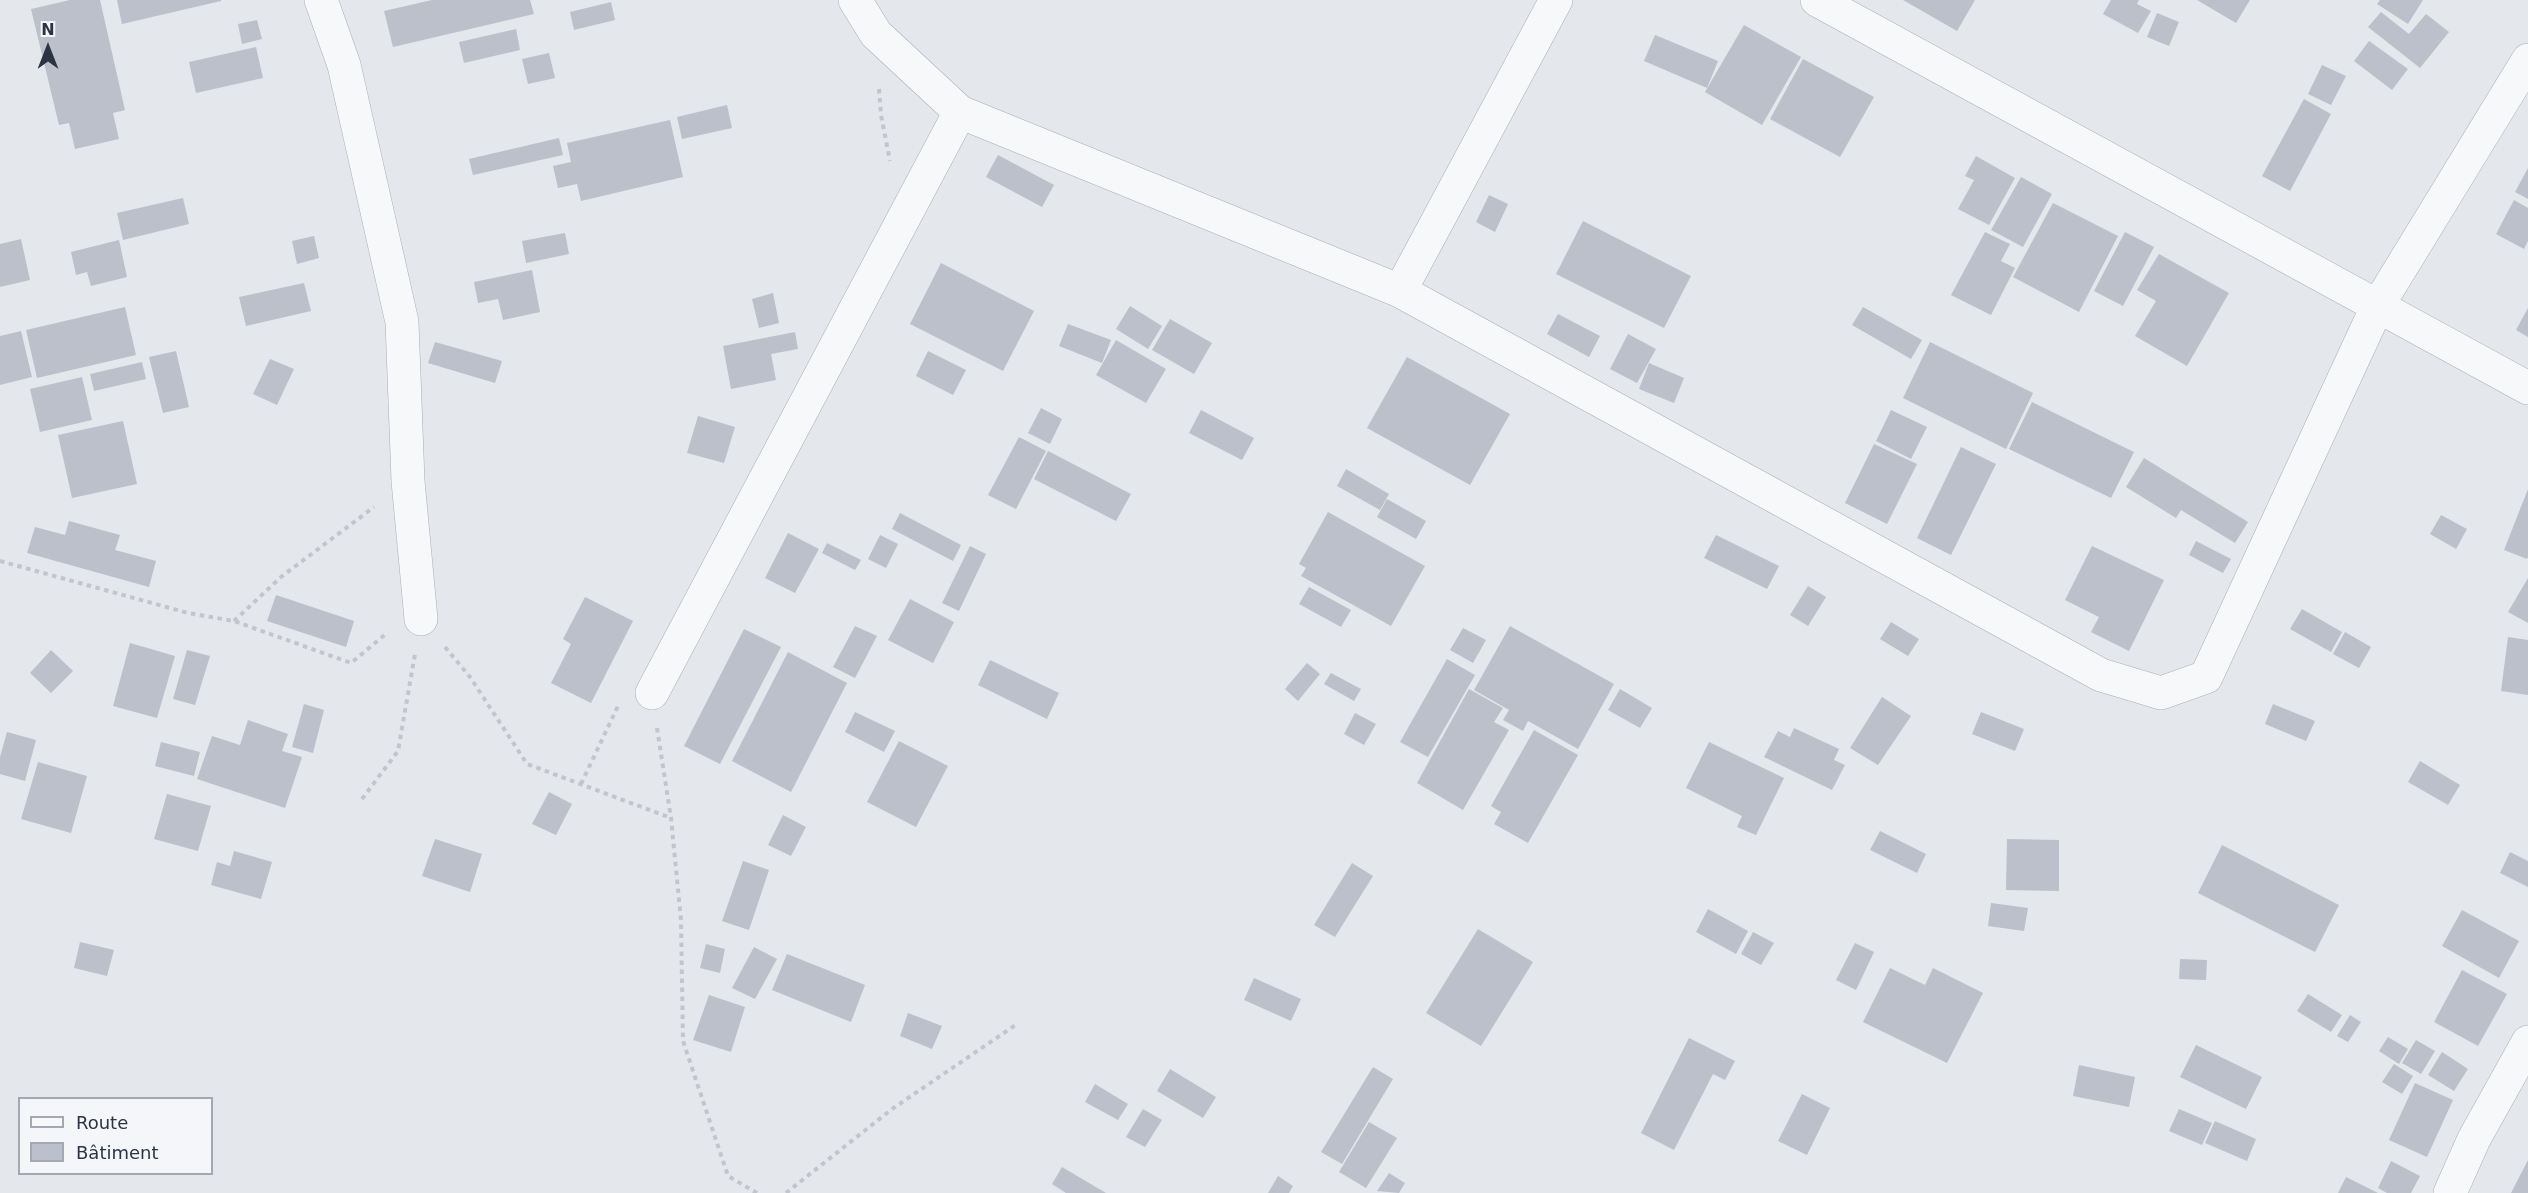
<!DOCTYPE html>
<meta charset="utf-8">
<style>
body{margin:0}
#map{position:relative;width:2528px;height:1193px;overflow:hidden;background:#e4e7ec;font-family:"DejaVu Sans",sans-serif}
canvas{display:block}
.legend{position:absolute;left:18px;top:1097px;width:195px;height:78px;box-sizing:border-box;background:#f4f6f9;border:2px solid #a4a8b1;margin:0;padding:8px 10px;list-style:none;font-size:18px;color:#2b3445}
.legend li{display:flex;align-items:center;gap:12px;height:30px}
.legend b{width:30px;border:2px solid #a4a8b1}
.north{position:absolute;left:18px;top:18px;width:60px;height:60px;-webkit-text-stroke:4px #f4f6f9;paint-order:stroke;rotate:0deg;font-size:16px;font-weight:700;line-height:24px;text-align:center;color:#2b3445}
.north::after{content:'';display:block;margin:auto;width:21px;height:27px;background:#2b3445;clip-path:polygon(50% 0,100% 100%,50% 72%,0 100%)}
</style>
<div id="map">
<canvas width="2528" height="1193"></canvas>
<ul class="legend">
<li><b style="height:8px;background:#f7f8fa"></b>Route</li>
<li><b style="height:16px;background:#bbc0ca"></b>Bâtiment</li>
</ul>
<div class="north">N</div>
</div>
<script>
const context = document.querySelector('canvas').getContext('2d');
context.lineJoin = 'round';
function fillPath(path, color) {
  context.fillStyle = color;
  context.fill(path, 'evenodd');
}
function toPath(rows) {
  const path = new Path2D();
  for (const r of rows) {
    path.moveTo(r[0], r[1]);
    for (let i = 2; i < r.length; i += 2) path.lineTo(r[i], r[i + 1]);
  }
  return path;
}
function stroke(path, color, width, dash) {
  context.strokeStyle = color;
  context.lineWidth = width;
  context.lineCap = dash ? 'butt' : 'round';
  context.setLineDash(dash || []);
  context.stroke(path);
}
fillPath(toPath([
 [70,0,100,0,125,110,113,113,119,139,75,149,69,123,59,125,31,9],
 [117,0,221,0,221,1,122,24],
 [432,0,530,0,534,14,393,47,384,11],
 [1903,0,1975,0,1957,31],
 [2111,0,2139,0,2137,4,2151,11,2138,33,2103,14],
 [2197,0,2250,0,2236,23],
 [2380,0,2423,0,2408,24,2377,4],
 [611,2,615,20,574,30,570,12],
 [2381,12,2409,34,2426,14,2449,32,2420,68,2368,27],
 [2157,13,2179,22,2169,46,2147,37],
 [257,20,262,39,242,44,238,24],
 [1744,25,1801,57,1762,125,1705,92],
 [516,29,520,50,464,63,459,42],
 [1655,35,1718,61,1707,88,1644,61],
 [2369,41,2408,69,2392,90,2354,61],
 [256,47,263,78,196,93,189,62],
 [549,53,555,78,528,84,522,59],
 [1803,59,1874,97,1840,157,1770,119],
 [2322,65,2346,76,2331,105,2308,94],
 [2304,99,2331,114,2290,191,2262,176],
 [727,105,732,128,682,139,677,117],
 [670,120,683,177,581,201,577,184,558,188,553,166,571,162,567,143],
 [559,138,563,155,473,175,469,159],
 [998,155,1054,185,1042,207,986,177],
 [1976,156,2015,178,1989,225,1958,209,1974,180,1965,176],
 [2528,168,2528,199,2515,192],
 [2021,177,2052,194,2023,247,1991,230],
 [1489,195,1508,204,1495,232,1476,222],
 [183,198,189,224,123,240,117,213],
 [2514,200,2528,208,2528,241,2524,249,2496,234],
 [2053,203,2118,236,2079,312,2013,277],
 [1583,221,1691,276,1664,328,1556,274],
 [1985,232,2010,244,2001,261,2015,268,1991,315,1951,295],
 [2125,232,2154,247,2123,306,2094,291],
 [565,233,569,254,526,263,522,241],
 [314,236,319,258,297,264,292,241],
 [21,239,30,280,0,287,0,244],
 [119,240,127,277,91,286,87,272,76,275,71,252],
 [2159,254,2229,293,2187,366,2135,336,2156,301,2137,290],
 [941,263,1034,311,1003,371,910,324],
 [532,270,540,312,503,320,498,299,478,303,474,282],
 [304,283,311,311,246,326,239,297],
 [773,293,779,323,759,328,752,299],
 [1130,306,1162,326,1148,349,1116,329],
 [125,307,136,355,37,378,26,330],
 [1863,307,1922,340,1911,359,1852,325],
 [2528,308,2528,337,2516,330],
 [1558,314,1600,336,1589,357,1547,334],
 [1170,319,1212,343,1194,374,1152,350],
 [1068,324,1111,340,1102,363,1059,346],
 [21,331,32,377,0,385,0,336],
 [795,332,798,349,771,354,776,380,731,389,723,346],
 [1628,334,1656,349,1637,383,1610,369],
 [1116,340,1166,369,1146,403,1096,375],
 [435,342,502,361,495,383,428,363],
 [1930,342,2033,393,2006,449,1903,398],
 [176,351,189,407,163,413,149,357],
 [928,351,966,370,953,395,916,376],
 [1407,357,1510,414,1470,485,1367,428],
 [270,359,294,369,277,405,253,394],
 [142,362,146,379,94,391,90,374],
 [1649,363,1684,378,1674,403,1639,389],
 [82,377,92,420,40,432,30,389],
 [2032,402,2134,452,2111,498,2009,449],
 [1041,408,1062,419,1050,444,1028,433],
 [1201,410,1254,438,1242,460,1189,433],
 [1891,410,1927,427,1911,459,1876,441],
 [698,416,735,427,724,463,687,453],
 [123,421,137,484,72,498,58,435],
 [1019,437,1046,451,1016,509,988,495],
 [1874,444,1917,464,1887,524,1845,503],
 [1961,447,1996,464,1951,555,1917,538],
 [1048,451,1131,494,1116,521,1034,479],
 [2144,458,2248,522,2235,543,2181,510,2176,518,2126,487],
 [1346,469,1389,494,1380,510,1337,486],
 [2528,489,2528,557,2527,559,2504,550],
 [1387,499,1426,521,1416,539,1377,517],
 [1328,512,1425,566,1391,626,1301,576,1306,568,1299,564],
 [900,513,961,545,953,561,892,529],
 [2441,515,2467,529,2456,549,2430,534],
 [69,521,120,535,115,550,156,561,149,587,27,553,35,527,65,535],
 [788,533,819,549,795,593,765,578],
 [880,535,898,544,886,568,868,559],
 [1716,535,1779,566,1767,589,1704,558],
 [2196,541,2231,559,2223,573,2189,555],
 [827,543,861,560,855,570,822,553],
 [970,546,986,554,959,611,942,603],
 [2092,546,2164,580,2129,651,2091,632,2099,617,2065,600],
 [2528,578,2528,623,2508,612],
 [1808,586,1826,597,1808,626,1790,615],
 [1309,587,1351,610,1341,627,1299,604],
 [276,595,354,621,346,647,267,621],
 [585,597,633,621,591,703,551,683,571,644,563,639],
 [910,599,954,622,933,663,888,640],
 [2302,609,2342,632,2331,652,2290,629],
 [1891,622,1919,639,1908,656,1880,639],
 [855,626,877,636,855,678,833,667],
 [1510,626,1614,684,1578,749,1528,721,1523,731,1503,720,1509,710,1474,690],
 [1463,628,1486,640,1473,663,1450,650],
 [744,629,781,647,720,764,684,746],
 [2345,632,2371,647,2359,668,2333,654],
 [2508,637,2528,640,2528,695,2501,691],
 [130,643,175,656,157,718,113,706],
 [51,650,73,671,51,693,30,673],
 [187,650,210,656,195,705,173,699],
 [788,652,847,683,791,792,732,761],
 [1447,659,1475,675,1428,757,1400,742],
 [990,660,1059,693,1047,719,978,685],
 [1307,663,1320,674,1298,701,1285,689],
 [1331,673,1361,689,1354,701,1324,684],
 [1469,689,1503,708,1494,722,1509,730,1463,810,1417,783],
 [1620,689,1652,708,1640,728,1608,710],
 [1882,697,1911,716,1878,765,1850,748],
 [304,704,324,710,313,753,292,747],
 [2273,704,2315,721,2306,741,2265,724],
 [855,712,895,731,884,752,845,732],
 [1981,712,2024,729,2015,751,1972,734],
 [1355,713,1376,724,1364,745,1344,734],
 [248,720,288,734,282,751,302,757,285,808,197,779,212,736,240,745],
 [1794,728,1839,749,1834,760,1845,765,1832,790,1764,757,1778,731,1790,737],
 [1534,730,1578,755,1528,843,1494,824,1501,812,1491,806],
 [7,732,36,740,25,781,0,774,0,757],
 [899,741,948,766,916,827,867,802],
 [161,742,200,752,194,776,155,766],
 [1709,742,1784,778,1756,835,1737,827,1742,816,1686,788],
 [2420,761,2460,785,2448,805,2408,782],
 [38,762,87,776,71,833,21,819],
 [549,792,572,804,556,835,532,824],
 [167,794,211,806,198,851,154,839],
 [783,815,806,827,791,856,768,845],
 [1880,831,1926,854,1917,873,1870,850],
 [435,839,482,854,470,892,422,876],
 [2007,839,2059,840,2059,891,2006,890],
 [2222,845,2339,905,2315,952,2198,893],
 [234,851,272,862,261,899,211,885,217,862,230,866],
 [2510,852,2528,861,2528,887,2500,873],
 [743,861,769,870,749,930,722,921],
 [1352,863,1373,876,1335,937,1314,925],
 [1991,903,2028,908,2024,931,1988,926],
 [1708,909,1748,931,1736,954,1696,932],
 [2462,910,2519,941,2499,978,2442,946],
 [1478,929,1533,962,1481,1046,1426,1013],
 [1753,932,1774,943,1761,965,1741,954],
 [80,942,114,950,107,976,74,968],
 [1855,943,1874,952,1856,990,1836,980],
 [706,944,725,949,720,973,700,968],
 [754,947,777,959,755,999,732,988],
 [787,954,865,985,851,1022,772,990],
 [2180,959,2207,960,2206,980,2179,979],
 [1890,968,1925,985,1933,968,1983,993,1947,1063,1863,1022],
 [2462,970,2507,994,2478,1046,2434,1022],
 [1254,978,1301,999,1291,1021,1244,1000],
 [2308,994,2342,1015,2331,1032,2297,1011],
 [709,995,745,1007,731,1052,693,1040],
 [908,1013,942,1026,932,1049,900,1036],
 [2350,1015,2361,1022,2348,1042,2337,1036],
 [2388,1037,2408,1049,2399,1064,2379,1051],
 [1689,1038,1735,1061,1725,1080,1713,1074,1674,1150,1641,1133],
 [2416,1040,2435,1051,2421,1074,2402,1063],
 [2196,1045,2262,1077,2246,1109,2180,1077],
 [2442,1052,2468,1069,2454,1091,2428,1075],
 [2394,1064,2413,1076,2402,1094,2382,1082],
 [2079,1065,2135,1077,2129,1107,2073,1096],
 [1373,1067,1393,1079,1342,1164,1321,1152],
 [1170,1069,1216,1097,1203,1118,1157,1091],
 [2415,1083,2453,1100,2427,1157,2389,1140],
 [1095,1084,1128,1104,1118,1120,1085,1102],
 [1802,1094,1830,1108,1807,1155,1778,1141],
 [1143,1109,1162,1120,1145,1147,1126,1137],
 [2179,1109,2212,1123,2202,1145,2169,1131],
 [2215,1121,2256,1139,2247,1161,2205,1143],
 [1369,1122,1397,1138,1366,1188,1339,1172],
 [2528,1160,2528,1193,2511,1193],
 [2391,1161,2420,1176,2411,1193,2387,1193,2378,1188],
 [1062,1167,1106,1193,1066,1193,1052,1184],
 [1389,1173,1405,1183,1399,1193,1377,1191],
 [1278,1176,1293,1186,1289,1193,1268,1193],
 [2346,1177,2378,1193,2338,1193]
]), '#bbc0ca');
const minor = toPath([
 [321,0,344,65,402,322,408,481,421,619],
 [855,0,876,34,960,112,1400,291,2101,675,2161,693,2206,677,2377,307,2528,60],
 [1817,0,2528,388],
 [1400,291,1556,0],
 [652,693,960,112],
 [2450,1193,2474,1139,2528,1042]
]);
stroke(minor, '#a9aeb7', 34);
stroke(toPath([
 [879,89,881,115,890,161],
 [0,561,188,613,234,621,351,663,387,633],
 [234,621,281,577,374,507],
 [445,647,470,677,527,764,671,818],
 [657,728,671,818,681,920,683,1041,728,1176,757,1193],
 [581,784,618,706],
 [362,799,398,751,415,654],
 [786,1193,892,1109,1017,1024]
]), '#c2c5cb', 4, [4.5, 4.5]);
stroke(minor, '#f7f8fa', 33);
</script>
